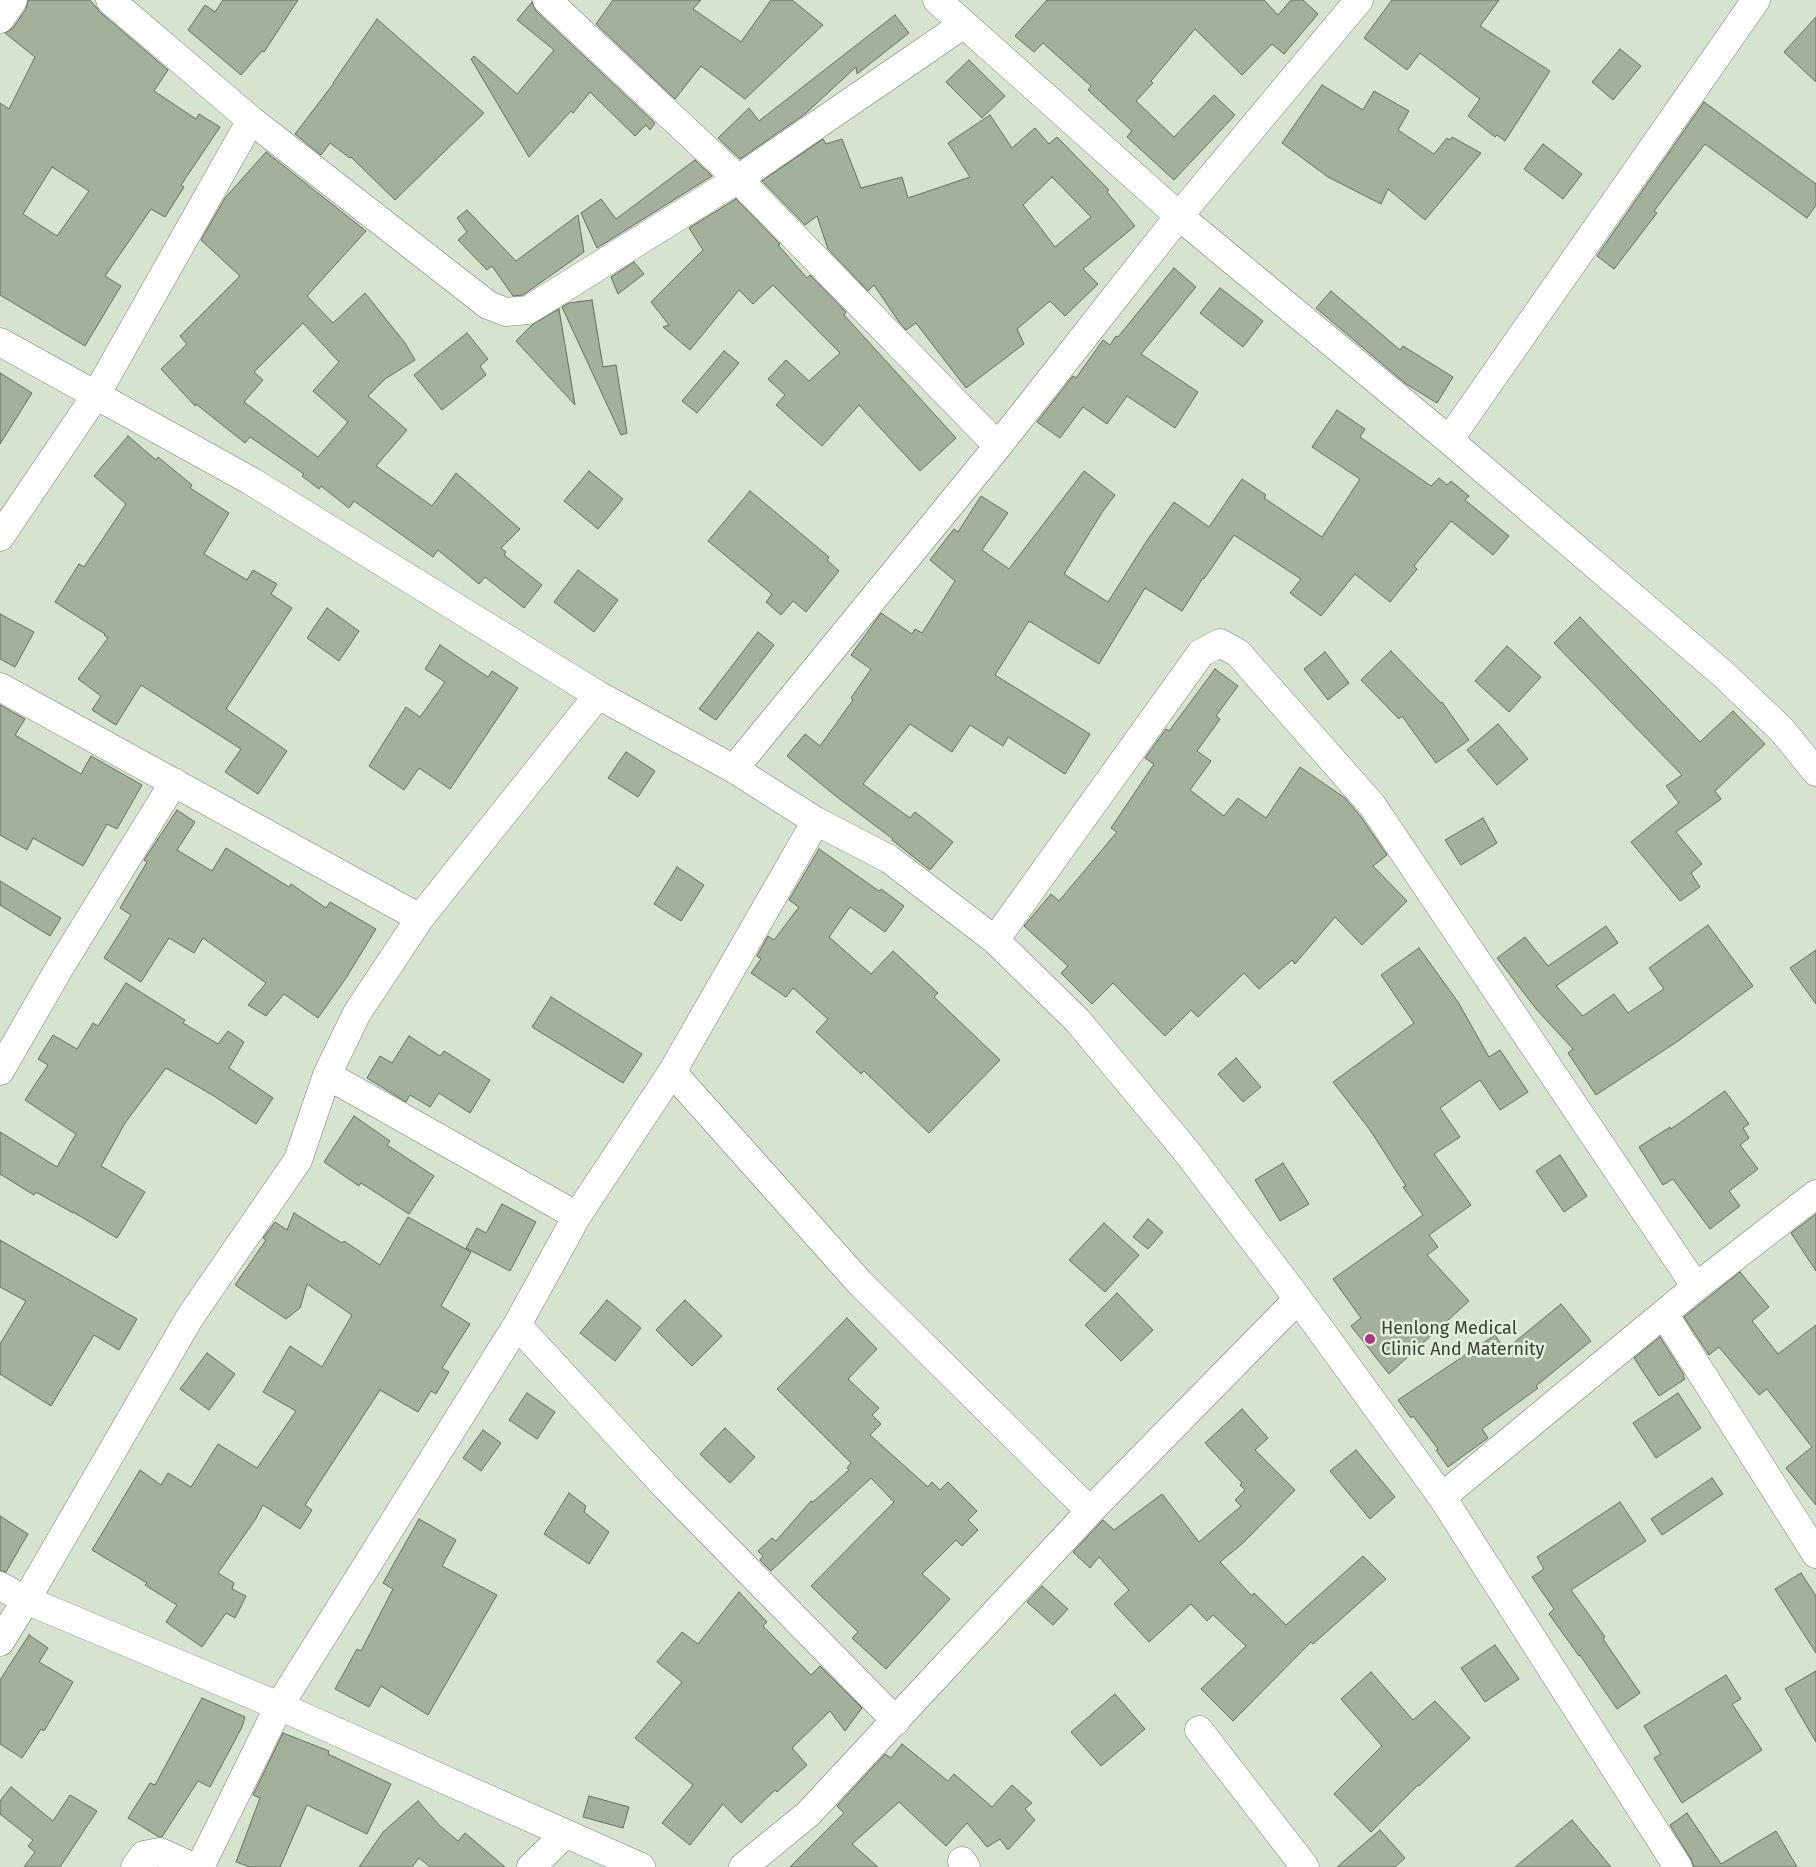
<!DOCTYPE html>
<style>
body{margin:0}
canvas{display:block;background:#d6e3cf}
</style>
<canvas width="1816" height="1867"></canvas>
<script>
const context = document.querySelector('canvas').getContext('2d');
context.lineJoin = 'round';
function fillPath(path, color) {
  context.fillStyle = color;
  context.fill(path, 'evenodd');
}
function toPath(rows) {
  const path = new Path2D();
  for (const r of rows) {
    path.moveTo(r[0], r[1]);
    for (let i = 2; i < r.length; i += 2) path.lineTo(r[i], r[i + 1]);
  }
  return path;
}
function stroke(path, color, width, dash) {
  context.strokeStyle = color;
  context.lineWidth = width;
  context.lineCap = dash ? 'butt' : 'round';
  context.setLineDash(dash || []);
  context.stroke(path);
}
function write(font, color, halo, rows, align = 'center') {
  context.font = font + ' "Fira Sans",sans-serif';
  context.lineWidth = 5;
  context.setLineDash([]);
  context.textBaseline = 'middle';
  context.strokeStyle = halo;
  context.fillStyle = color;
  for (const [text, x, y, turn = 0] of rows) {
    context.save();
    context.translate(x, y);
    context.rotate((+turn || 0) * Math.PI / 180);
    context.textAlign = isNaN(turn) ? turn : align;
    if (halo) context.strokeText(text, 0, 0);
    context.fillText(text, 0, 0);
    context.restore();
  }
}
const building = toPath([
 [28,0,90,0,100,12,168,70,154,91,196,119,199,114,220,127,181,185,184,187,165,217,151,209,105,276,121,286,85,346,0,295,0,103,9,109,35,57,5,33,13,28,26,9,28,0],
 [52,167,89,191,57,236,23,214,52,167],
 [223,0,298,0,264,52,262,51,241,75,188,30,205,5,215,12,223,0],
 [613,0,701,0,693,9,741,42,771,0,792,0,823,25,745,99,701,66,675,99,596,24,613,0],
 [1047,0,1264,0,1278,15,1291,0,1303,0,1318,14,1284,54,1272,44,1242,75,1195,29,1151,81,1153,83,1136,101,1174,137,1214,95,1235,115,1174,180,1127,137,1132,131,1088,90,1091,86,1043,43,1034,52,1015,36,1047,0],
 [1392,0,1499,0,1480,26,1550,71,1505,141,1497,135,1495,137,1468,116,1480,99,1420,53,1407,70,1364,38,1392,0],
 [532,2,536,11,655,123,650,130,646,125,635,136,590,92,573,113,571,111,529,157,471,59,474,56,517,94,554,50,517,20,532,2],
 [895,15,909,33,857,74,856,67,805,114,740,159,718,138,749,108,759,121,895,15],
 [1816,17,1816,82,1784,52,1816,17],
 [377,19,484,113,395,200,351,157,350,158,330,143,321,155,295,134,334,83,333,83,377,19],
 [1620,49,1641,66,1613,100,1592,82,1620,49],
 [969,60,1005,96,982,118,946,82,969,60],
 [1322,85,1363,110,1374,91,1409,111,1398,130,1434,154,1447,138,1450,140,1452,137,1481,153,1425,220,1388,189,1381,204,1328,177,1282,143,1322,85],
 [1704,102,1816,184,1816,205,1807,218,1705,144,1654,211,1657,213,1614,269,1597,256,1704,102],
 [990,115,1012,148,1035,128,1049,144,1057,137,1109,190,1107,192,1135,226,1083,269,1098,284,1065,316,1050,301,1017,329,1024,344,966,388,916,323,906,330,899,322,874,285,868,291,828,249,817,216,805,225,762,181,823,139,826,144,842,139,861,188,902,177,908,198,970,177,948,143,990,115],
 [1052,177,1091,217,1055,247,1023,205,1052,177],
 [1543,144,1582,174,1563,199,1524,169,1543,144],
 [266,152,366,231,307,296,333,323,365,293,405,343,415,360,385,379,368,396,407,430,376,466,432,506,456,473,520,529,501,548,506,552,504,555,542,585,524,608,485,577,479,584,438,550,433,557,354,501,349,508,321,486,319,489,302,476,304,474,250,437,245,443,196,404,195,406,161,369,187,344,180,336,240,276,201,240,225,198,266,152],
 [303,323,339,362,313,391,348,422,318,457,244,402,263,380,254,372,303,323],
 [695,160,712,176,597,248,581,213,601,199,616,219,695,160],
 [736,199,780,244,778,245,807,278,810,275,846,312,844,315,956,438,920,471,859,405,822,446,776,405,785,395,768,379,786,360,809,381,840,353,773,285,753,304,739,290,690,350,663,327,669,325,651,302,703,250,689,228,736,199],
 [467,210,516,261,578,215,584,252,523,295,513,296,492,266,487,270,458,240,467,232,457,218,467,210],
 [634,262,644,274,618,294,611,277,634,262],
 [1174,268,1196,287,1141,354,1198,392,1175,428,1127,396,1107,424,1083,407,1060,438,1037,422,1073,376,1076,378,1103,340,1110,345,1116,336,1118,337,1174,268],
 [1220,288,1263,321,1243,347,1200,313,1220,288],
 [1331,291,1400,350,1403,346,1453,377,1437,403,1406,384,1316,308,1331,291],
 [592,300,603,367,616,365,627,433,621,435,562,307,569,303,592,300],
 [559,309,575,405,516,341,533,324,559,309],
 [467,333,488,359,480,366,486,375,442,410,414,375,467,333],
 [724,351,739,363,697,413,682,401,724,351],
 [0,373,32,393,0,444,0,373],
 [1337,410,1365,429,1360,437,1431,486,1439,478,1447,485,1451,481,1469,496,1465,500,1509,536,1493,555,1451,521,1414,566,1417,569,1390,602,1355,574,1321,616,1290,593,1301,579,1234,535,1204,579,1203,578,1182,611,1145,588,1099,664,1029,621,995,675,1090,734,1065,774,1008,737,1003,746,970,725,952,752,910,724,863,784,910,818,915,812,953,842,930,870,892,840,893,839,837,797,787,756,805,734,820,746,853,700,851,698,871,669,851,655,881,613,912,634,915,629,922,633,955,581,930,560,954,529,958,532,981,496,1008,513,982,550,1009,569,1084,471,1115,495,1103,511,1064,574,1108,602,1144,545,1174,502,1209,527,1242,479,1266,495,1264,498,1322,537,1360,479,1312,447,1337,410],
 [128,436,156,460,158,457,192,485,190,488,229,513,204,554,247,580,253,570,277,584,271,594,292,608,226,709,287,751,258,794,225,772,241,749,141,685,116,725,92,710,101,696,78,679,108,638,104,635,105,634,55,602,79,564,84,567,126,504,94,476,128,436],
 [589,471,623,499,598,529,564,501,589,471],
 [750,491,829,557,827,560,839,571,806,612,793,601,781,615,766,602,772,594,708,541,750,491],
 [578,570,618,600,594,632,554,602,578,570],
 [327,608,359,631,339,661,307,638,327,608],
 [0,614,34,632,15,667,0,659,0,614],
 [1580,617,1700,742,1733,711,1765,744,1715,791,1721,799,1676,832,1702,864,1691,873,1700,887,1680,901,1631,842,1679,803,1666,786,1682,775,1554,643,1580,617],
 [758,632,774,645,716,720,699,709,758,632],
 [440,645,488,677,492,671,518,688,450,789,419,768,404,790,369,766,406,707,420,717,445,682,425,669,440,645],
 [1507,646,1541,677,1509,712,1475,681,1507,646],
 [1391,651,1441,703,1442,702,1469,740,1436,763,1402,716,1399,719,1361,680,1391,651],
 [1325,652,1349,683,1328,700,1304,669,1325,652],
 [1215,669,1238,686,1216,716,1220,719,1197,751,1211,761,1190,790,1224,816,1238,798,1266,818,1300,767,1345,798,1361,817,1387,855,1373,866,1407,901,1362,945,1335,917,1295,964,1292,960,1259,989,1244,973,1198,1017,1191,1010,1165,1036,1113,983,1092,1004,1061,973,1068,966,1024,926,1051,894,1059,901,1117,832,1111,828,1154,764,1145,758,1166,729,1169,731,1215,669],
 [0,705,25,719,15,735,81,774,91,756,142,785,117,829,107,824,83,866,33,838,27,850,0,835,0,705],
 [1498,724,1528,759,1497,785,1467,750,1498,724],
 [626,752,655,771,638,797,608,778,626,752],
 [177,810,195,822,177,850,212,871,226,848,289,887,291,884,326,908,330,902,376,929,346,978,318,1018,284,994,266,1016,248,1005,266,983,203,938,194,953,169,938,141,982,104,958,131,915,120,908,147,862,144,860,177,810],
 [1483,818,1497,843,1461,865,1445,840,1483,818],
 [819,849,879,891,881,889,904,906,885,932,850,907,829,937,871,974,893,951,938,993,934,997,1000,1060,929,1133,864,1071,861,1074,816,1032,828,1019,793,988,786,997,751,973,761,959,757,956,768,936,774,940,799,907,789,900,819,849],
 [677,867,704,885,681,921,654,904,677,867],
 [0,881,61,918,50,936,0,905,0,881],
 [1708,925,1753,986,1678,1041,1596,1095,1568,1053,1573,1049,1537,1010,1497,958,1525,937,1548,966,1606,926,1618,943,1556,986,1583,1016,1614,994,1628,1013,1664,989,1649,968,1708,925],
 [1419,948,1458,1002,1489,1057,1500,1050,1528,1092,1500,1110,1480,1080,1440,1108,1460,1137,1434,1154,1471,1205,1429,1235,1438,1247,1427,1255,1469,1301,1389,1374,1351,1326,1361,1318,1333,1279,1423,1215,1403,1187,1406,1186,1370,1130,1333,1082,1414,1023,1381,975,1419,948],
 [1816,950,1816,1004,1790,968,1816,950],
 [126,983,185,1020,183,1023,218,1044,228,1031,244,1042,229,1068,273,1098,256,1124,214,1096,166,1068,125,1123,101,1166,145,1192,117,1238,73,1212,73,1213,36,1192,34,1195,0,1174,0,1132,57,1167,76,1134,25,1100,48,1065,38,1059,53,1035,77,1049,93,1023,98,1026,126,983],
 [551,997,642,1054,623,1083,532,1027,551,997],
 [409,1036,440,1056,444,1051,490,1080,470,1113,439,1093,430,1107,410,1095,406,1102,367,1078,380,1056,392,1063,409,1036],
 [1236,1058,1261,1087,1243,1102,1218,1074,1236,1058],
 [1725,1091,1749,1124,1743,1128,1749,1138,1740,1145,1758,1169,1729,1191,1740,1206,1710,1229,1673,1179,1663,1185,1639,1147,1670,1127,1671,1129,1725,1091],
 [354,1116,390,1141,387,1145,434,1176,409,1214,361,1183,359,1186,324,1162,354,1116],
 [1560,1155,1587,1196,1564,1212,1536,1171,1560,1155],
 [1283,1163,1309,1204,1280,1221,1255,1180,1283,1163],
 [502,1204,536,1222,510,1271,466,1248,477,1228,486,1233,502,1204],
 [294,1213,342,1243,344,1241,380,1265,408,1217,471,1252,441,1306,470,1324,442,1368,449,1372,436,1394,431,1391,418,1412,380,1390,305,1505,312,1510,300,1529,263,1505,255,1520,218,1573,234,1583,232,1589,246,1596,235,1618,226,1613,202,1647,166,1622,177,1605,145,1585,147,1583,92,1550,140,1470,161,1485,168,1473,191,1487,218,1444,257,1468,296,1411,263,1392,290,1346,322,1367,352,1315,307,1284,300,1308,286,1319,235,1285,266,1240,263,1238,275,1222,287,1230,294,1213],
 [1816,1214,1816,1271,1791,1233,1816,1214],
 [1148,1219,1163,1232,1148,1249,1133,1237,1148,1219],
 [1104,1223,1139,1255,1105,1292,1069,1260,1104,1223],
 [0,1240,137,1319,119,1350,94,1335,51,1406,0,1374,0,1344,26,1301,0,1287,0,1240],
 [1740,1272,1769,1307,1752,1321,1778,1354,1816,1325,1816,1505,1786,1468,1812,1447,1767,1389,1759,1395,1719,1347,1709,1355,1684,1317,1740,1272],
 [1117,1293,1153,1330,1121,1361,1085,1325,1117,1293],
 [607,1300,641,1328,615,1361,580,1333,607,1300],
 [685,1300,722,1336,692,1366,656,1330,685,1300],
 [1561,1304,1591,1341,1536,1386,1538,1388,1482,1429,1488,1438,1448,1467,1436,1450,1438,1449,1413,1416,1411,1418,1398,1400,1495,1335,1505,1350,1561,1304],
 [847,1318,877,1349,848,1379,879,1408,872,1415,881,1424,870,1435,928,1487,932,1482,940,1490,948,1482,977,1511,968,1520,978,1530,962,1546,956,1540,922,1574,950,1599,886,1669,852,1638,858,1632,811,1586,894,1502,871,1478,771,1571,760,1560,763,1556,758,1551,772,1538,776,1541,811,1501,813,1502,849,1470,847,1468,851,1463,777,1389,847,1318],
 [1660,1337,1684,1375,1683,1376,1685,1379,1659,1396,1634,1358,1660,1337],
 [207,1353,235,1374,209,1410,180,1389,207,1353],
 [527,1393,555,1412,537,1439,509,1420,527,1393],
 [1678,1393,1701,1428,1656,1458,1633,1423,1678,1393],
 [1242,1409,1268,1438,1255,1450,1295,1490,1243,1543,1220,1562,1252,1596,1254,1593,1286,1625,1363,1556,1386,1579,1313,1644,1311,1642,1233,1721,1201,1689,1246,1646,1213,1615,1207,1621,1191,1604,1149,1642,1114,1604,1129,1590,1099,1557,1090,1568,1073,1552,1103,1520,1114,1530,1162,1494,1199,1542,1241,1506,1235,1500,1245,1490,1240,1485,1242,1483,1205,1443,1242,1409],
 [725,1428,755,1457,730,1483,700,1454,725,1428],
 [483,1430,501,1443,481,1471,463,1458,483,1430],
 [1356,1450,1395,1497,1370,1519,1330,1471,1356,1450],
 [1712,1478,1723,1494,1662,1535,1651,1519,1712,1478],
 [569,1493,586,1506,584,1512,609,1532,589,1564,544,1534,569,1493],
 [1620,1502,1646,1541,1571,1590,1605,1637,1603,1639,1640,1693,1617,1709,1580,1655,1579,1656,1549,1614,1554,1609,1532,1577,1544,1569,1537,1557,1620,1502],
 [0,1516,28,1534,6,1572,0,1570,0,1516],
 [419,1519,456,1540,442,1566,497,1595,428,1715,381,1686,369,1707,335,1689,357,1649,361,1651,393,1589,383,1583,419,1519],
 [1801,1573,1816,1596,1816,1653,1775,1589,1801,1573],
 [1042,1586,1068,1609,1053,1625,1027,1602,1042,1586],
 [739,1592,767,1622,763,1626,811,1675,820,1666,862,1708,845,1731,830,1711,792,1748,807,1765,777,1792,775,1790,741,1823,723,1804,690,1845,662,1823,693,1785,635,1738,682,1682,657,1662,682,1632,698,1644,739,1592],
 [29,1635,48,1648,39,1662,73,1682,44,1731,41,1729,22,1758,0,1744,0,1680,29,1635],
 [1495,1645,1519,1679,1485,1702,1461,1668,1495,1645],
 [1816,1671,1816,1742,1785,1689,1816,1671],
 [1371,1672,1413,1720,1435,1701,1470,1738,1419,1786,1418,1785,1371,1832,1334,1794,1382,1746,1341,1699,1371,1672],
 [1726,1675,1741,1699,1732,1704,1762,1750,1682,1803,1654,1758,1661,1754,1644,1726,1726,1675],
 [1115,1694,1145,1729,1101,1766,1071,1732,1115,1694],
 [202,1698,245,1717,242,1727,210,1787,198,1781,162,1837,159,1837,128,1818,150,1783,155,1785,202,1698],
 [283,1733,329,1751,328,1754,391,1784,367,1834,307,1805,280,1867,250,1867,236,1862,260,1798,253,1795,283,1733],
 [902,1744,948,1781,954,1774,992,1807,1012,1785,1032,1803,1025,1809,1035,1820,1008,1850,1000,1839,987,1847,967,1823,946,1846,899,1802,852,1844,878,1867,790,1867,844,1813,837,1806,885,1754,891,1758,902,1744],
 [11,1787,53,1821,70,1795,97,1811,60,1867,24,1867,35,1852,28,1846,33,1840,0,1814,0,1801,11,1787],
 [589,1796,629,1807,623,1828,583,1817,589,1796],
 [418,1801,440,1826,458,1841,465,1833,505,1867,430,1867,419,1858,412,1867,359,1867,383,1832,418,1801],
 [1687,1813,1721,1864,1776,1831,1797,1867,1694,1867,1691,1859,1670,1825,1687,1813],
 [1572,1820,1611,1867,1515,1867,1572,1820],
 [1380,1830,1405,1858,1395,1867,1337,1867,1380,1830]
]);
fillPath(building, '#a3b09c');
stroke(building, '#646f5d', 1);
const minor = toPath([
 [110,0,251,120,488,305,506,312,528,310,738,179,964,24],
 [547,0,738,179,998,446],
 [937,0,1179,216,1449,440,1723,674,1782,730,1816,772],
 [0,19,13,0],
 [0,342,251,481,598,695,734,769,816,821,889,859,995,940,1077,1020,1187,1152,1298,1299,1442,1497,1678,1867],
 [1449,440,1756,0],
 [0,537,96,395,251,120],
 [0,687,420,918],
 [734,769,998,446,1179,216,1359,0],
 [995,940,1201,653,1220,643,1238,653,1372,805,1696,1287],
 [0,1071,60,967,174,782],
 [672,1072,860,1283,1090,1511],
 [327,1075,577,1216],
 [1664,1314,1816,1554],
 [517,1325,666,1487,896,1721],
 [1442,1497,1696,1287,1816,1194],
 [0,1586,26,1600,279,1706,641,1867],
 [0,1642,26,1600,190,1317,298,1160,327,1075,357,1013,420,918,598,695],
 [1199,1730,1305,1867],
 [962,1861,966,1867],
 [135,1867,144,1855,160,1852,193,1867],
 [200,1867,279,1706,517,1325,577,1216,672,1072,816,821],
 [531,1867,565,1834],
 [743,1867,808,1814,1090,1511,1298,1299]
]);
stroke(minor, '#75816e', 29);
stroke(minor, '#fff', 28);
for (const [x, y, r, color] of [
 [1370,1339,6,"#ae3385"]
]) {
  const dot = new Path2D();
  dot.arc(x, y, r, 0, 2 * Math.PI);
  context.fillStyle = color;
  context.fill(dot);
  stroke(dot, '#e3f1dc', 2);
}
write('18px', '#393e36', '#e3f1dc', [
 ["Henlong Medical",1381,1329],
 ["Clinic And Maternity",1381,1350]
], 'left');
</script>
